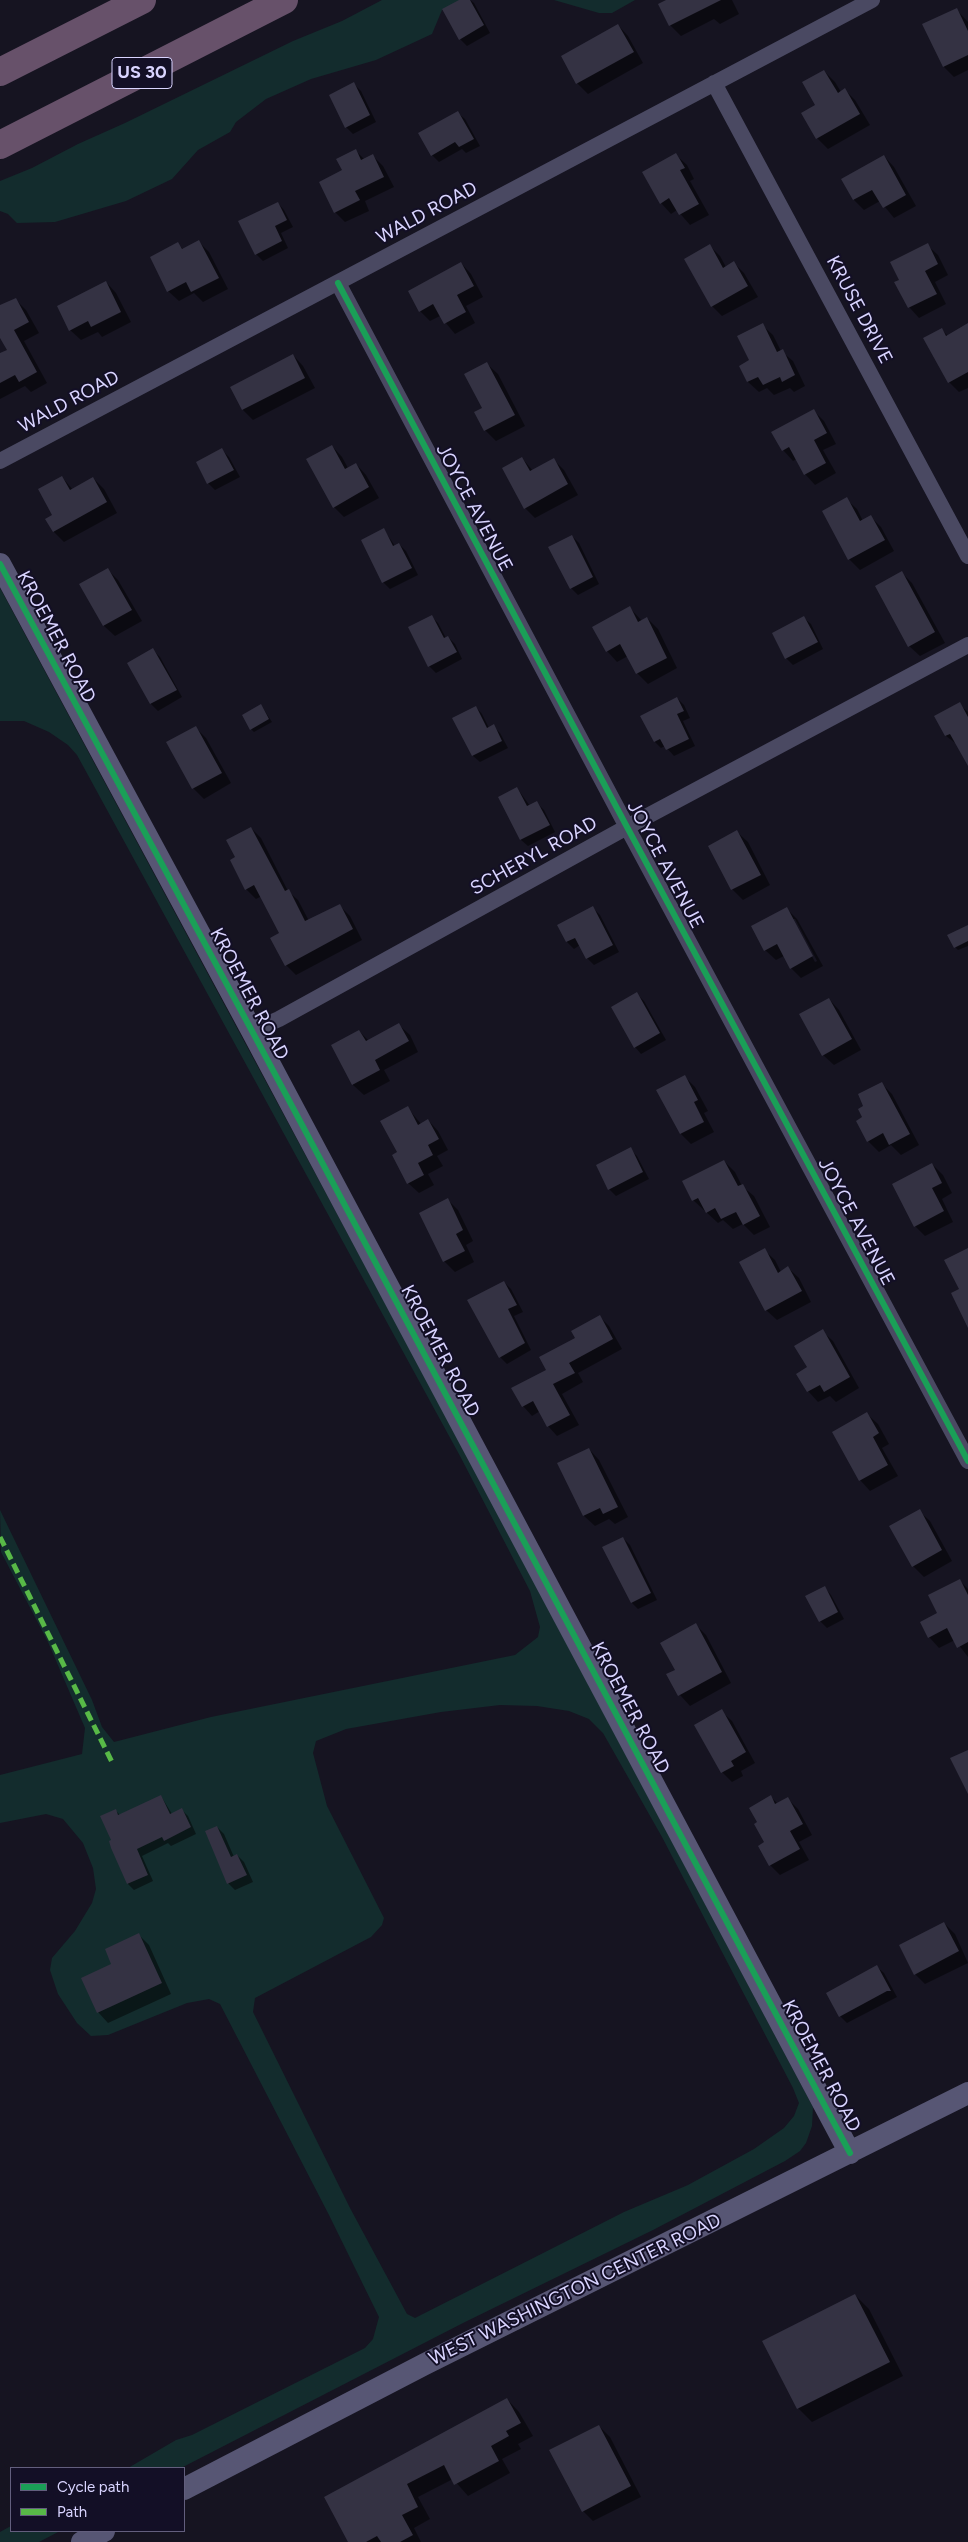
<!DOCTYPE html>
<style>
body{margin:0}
#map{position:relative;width:968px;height:2542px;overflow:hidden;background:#161421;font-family:Figtree,sans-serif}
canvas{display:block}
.legend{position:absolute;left:10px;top:2467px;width:175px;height:65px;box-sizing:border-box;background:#130f26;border:1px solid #625e7d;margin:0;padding:6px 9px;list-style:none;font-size:15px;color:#d9d4ff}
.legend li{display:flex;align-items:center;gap:10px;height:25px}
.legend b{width:25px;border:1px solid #625e7d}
</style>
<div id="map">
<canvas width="968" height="2542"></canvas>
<ul class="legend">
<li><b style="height:6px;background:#1a9f57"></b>Cycle path</li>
<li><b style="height:6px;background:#58b947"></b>Path</li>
</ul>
</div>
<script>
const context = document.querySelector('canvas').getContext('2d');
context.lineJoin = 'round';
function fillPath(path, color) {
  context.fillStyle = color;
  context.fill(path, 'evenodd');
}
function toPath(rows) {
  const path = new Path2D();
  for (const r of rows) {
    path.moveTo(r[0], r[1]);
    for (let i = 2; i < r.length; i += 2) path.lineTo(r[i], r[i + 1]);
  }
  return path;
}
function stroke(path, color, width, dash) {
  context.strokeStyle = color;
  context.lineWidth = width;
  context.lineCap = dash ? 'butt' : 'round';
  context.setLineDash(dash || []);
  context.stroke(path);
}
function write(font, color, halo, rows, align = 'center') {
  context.font = font + ' Figtree,sans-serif';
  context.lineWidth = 4;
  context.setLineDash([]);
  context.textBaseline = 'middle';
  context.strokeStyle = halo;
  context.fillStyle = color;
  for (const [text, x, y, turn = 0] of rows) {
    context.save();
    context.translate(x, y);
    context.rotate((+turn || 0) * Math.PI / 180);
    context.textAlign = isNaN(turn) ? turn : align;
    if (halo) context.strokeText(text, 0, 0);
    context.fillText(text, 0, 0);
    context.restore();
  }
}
fillPath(toPath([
 [382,0,465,0,442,10,432,34,376,60,311,79,266,99,236,122,230,132,198,150,172,179,126,201,55,222,17,223,8,214,0,211,0,181,32,168,78,144,125,123,293,41,342,21],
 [554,0,635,0,612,13,599,13],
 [0,588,426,1379,813,2107,812,2126,806,2143,800,2151,785,2161,653,2230,463,2323,181,2468,128,2468,176,2440,192,2435,365,2348,373,2339,379,2317,329,2215,220,2004,209,1999,187,2003,108,2035,91,2036,77,2023,58,1994,50,1970,52,1958,75,1931,92,1903,96,1889,93,1868,83,1843,63,1819,46,1814,0,1823,0,1775,82,1754,85,1728,48,1642,1,1552,0,1510,92,1700,102,1727,114,1742,211,1717,515,1655,538,1637,540,1627,530,1591,460,1456,77,755,68,745,49,732,24,721,0,721],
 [500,1705,537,1706,569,1711,589,1719,603,1733,662,1837,793,2088,799,2103,794,2116,784,2128,754,2149,688,2185,624,2212,415,2318,407,2314,350,2208,253,2012,255,1998,371,1937,382,1925,384,1918,327,1806,313,1753,316,1741,346,1729,441,1712],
 [11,2526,11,2531,60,2531,39,2542,0,2542,0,2532]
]), '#132c2d');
fillPath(toPath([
 [461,0,470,0,474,3,490,33,467,46,460,39],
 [669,0,732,0,739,14,720,24,714,19,681,36,670,25],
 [956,9,968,22,968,70,954,77,944,67],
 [618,25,628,36,643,63,588,94,577,83,562,57],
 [824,71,835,82,841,92,845,90,855,100,870,125,828,149,817,138,803,113,817,105],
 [354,84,361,91,376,122,353,134,346,127],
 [458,113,465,119,480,146,466,153,462,149,439,162,432,155],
 [356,151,365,160,373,156,383,166,394,187,365,201,369,211,345,222,335,212,344,171],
 [676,155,687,165,694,179,690,181,709,215,690,225,677,210,671,214,661,203],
 [884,156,894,167,916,206,894,218,880,201,864,210,854,200,842,179],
 [278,203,284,210,293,227,281,233,288,248,263,261,256,254],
 [199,242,209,252,228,289,203,302,194,293,179,301,168,291,178,244,184,250],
 [927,245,938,255,948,275,935,282,946,304,919,318,909,307,901,280],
 [710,246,720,256,726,267,734,263,744,273,758,297,722,316,712,306],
 [461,263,471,274,483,297,466,306,475,323,455,334,440,316,430,321,420,311],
 [106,282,116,293,131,322,102,337,98,332,81,340,70,330],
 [15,299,26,310,39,333,24,341,47,383,31,392,25,386,0,399,0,355,8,350,0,335,0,308],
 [762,325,773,335,781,351,793,361,805,386,794,392,790,388,774,395,767,388,759,392,748,382,741,366,751,361],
 [941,329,948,336,968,331,968,388,959,392,949,382],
 [293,355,303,366,315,388,253,420,243,410,231,387],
 [487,364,498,374,525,426,496,441,485,430,483,409],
 [813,410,824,421,836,444,823,450,836,473,815,485,805,474,797,459,793,461,783,450],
 [332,446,342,457,348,468,356,464,366,475,379,498,344,517,334,507],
 [222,450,229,457,240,477,215,490,208,483],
 [522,458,533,471,553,459,564,470,578,495,535,518,525,508],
 [62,477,73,490,93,478,104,489,117,513,64,542,54,532,54,516],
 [846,499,857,509,863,521,871,517,881,527,894,551,860,570,849,559,823,512],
 [384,530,395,546,399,544,406,551,418,575,390,589,383,582],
 [572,536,579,543,599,584,578,595,571,588],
 [107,569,118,580,142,621,115,636,104,626,81,585],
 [902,573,912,583,945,643,920,656,909,646],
 [630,608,642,621,647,618,658,629,677,668,648,684,637,673,628,656,617,662,607,651],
 [431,616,438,623,446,638,448,637,455,644,462,659,436,673,429,666],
 [804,618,811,624,823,649,793,665,786,658],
 [153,650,160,657,182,697,158,711,151,704,129,663],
 [677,698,684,705,690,718,683,721,695,746,674,756,665,746,661,748,655,742],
 [959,704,968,712,968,763,958,745,946,736,936,717],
 [261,705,272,722,254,732,251,729],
 [476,707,482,714,489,728,493,726,500,733,508,748,480,762,473,756,454,718],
 [195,727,206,738,231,783,204,799,193,788],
 [517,788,530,806,537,803,544,810,555,832,528,846,521,840,500,797],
 [251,828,261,838,288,891,298,900,309,921,340,906,350,916,362,940,296,975,286,965,281,933,262,896,256,899,246,889,232,861,237,858],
 [737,832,748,842,770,885,743,900,732,889],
 [593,908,600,915,619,952,594,965,587,958,580,945,574,949,567,942,558,926],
 [787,909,797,919,823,966,801,978,791,968,784,956,776,960,765,950],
 [792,919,795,919,817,961,815,962],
 [968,928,968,946,958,950,955,947],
 [637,994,644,1001,666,1040,641,1054,635,1047],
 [829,999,839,1010,861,1050,834,1065,823,1055],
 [399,1025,410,1035,418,1052,384,1070,390,1081,364,1095,353,1085,332,1045,359,1031,369,1041],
 [685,1077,695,1087,708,1111,704,1113,714,1132,691,1144,681,1134],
 [881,1083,892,1094,919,1145,901,1155,891,1145,879,1152,868,1141,864,1118,865,1106],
 [407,1107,421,1124,428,1120,438,1131,448,1150,437,1156,443,1166,428,1174,434,1185,419,1193,408,1183],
 [630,1149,637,1156,649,1179,616,1196,609,1189],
 [724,1161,735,1172,742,1186,754,1196,770,1227,754,1235,743,1224,733,1229,723,1220,718,1223,693,1200],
 [932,1164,943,1175,952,1193,942,1199,953,1222,925,1236,915,1226],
 [448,1200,458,1210,473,1241,466,1245,474,1262,455,1272,444,1261],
 [764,1250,775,1260,781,1272,788,1268,799,1278,811,1302,777,1320,766,1310],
 [504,1282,511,1289,523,1312,514,1316,531,1350,507,1364,500,1357],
 [600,1317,609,1326,622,1349,578,1373,583,1382,562,1394,579,1425,557,1436,548,1426,540,1411,532,1416,523,1406,547,1370],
 [822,1331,833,1341,859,1388,836,1402,830,1396,818,1402,808,1391],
 [867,1414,878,1424,889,1444,882,1448,898,1476,870,1491,860,1480],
 [589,1449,599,1460,628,1517,615,1524,609,1519,595,1526,584,1516,559,1464],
 [919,1511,930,1521,952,1561,924,1577,913,1566,891,1526],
 [623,1538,630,1545,657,1600,638,1609,632,1603],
 [960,1581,968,1589,968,1657,955,1640,939,1648,929,1637,939,1614],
 [825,1588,831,1595,844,1619,827,1628,820,1621],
 [696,1625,706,1635,731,1683,690,1706,680,1695,668,1675,677,1670],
 [721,1711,732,1721,755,1763,741,1771,743,1776,732,1782,722,1772],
 [161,1796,172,1814,182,1810,188,1816,196,1834,171,1846,168,1843,142,1856,153,1881,134,1890,128,1884,113,1840,116,1811,120,1815],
 [771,1797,778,1804,787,1798,798,1809,812,1835,799,1842,809,1860,780,1875,770,1865,765,1843],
 [217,1827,224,1834,234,1857,237,1855,244,1862,253,1882,235,1890,228,1883],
 [944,1923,955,1934,968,1963,925,1984,915,1974],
 [139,1935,149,1945,171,1994,108,2023,98,2012],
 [877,1967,884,1973,897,1997,847,2023,840,2016],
 [855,2295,869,2309,903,2376,812,2422,798,2408],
 [507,2399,519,2412,533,2436,518,2444,521,2449,502,2459,510,2473,468,2496,453,2479,418,2497,430,2519,414,2528,421,2542,349,2542,326,2497],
 [599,2426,610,2437,641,2497,593,2521,583,2511]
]), '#0007');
fillPath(toPath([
 [459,0,470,0,484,25,459,40,442,9],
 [666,0,721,0,669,26,658,4],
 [957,8,968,31,968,55,943,67,922,24],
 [618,24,634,52,576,84,561,56],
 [824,70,838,93,845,88,860,114,816,139,801,113,815,105,802,82],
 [354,82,370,115,345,128,329,95],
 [458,111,474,139,459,147,455,142,431,156,418,133],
 [356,149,361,160,373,154,384,177,355,191,360,200,334,213,319,182,342,170,336,159],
 [676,153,685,168,680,170,699,204,679,215,669,198,660,204,642,172],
 [884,155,906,195,883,208,872,190,853,200,841,179],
 [278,202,287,220,275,226,282,241,255,255,238,221],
 [199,240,219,278,191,292,186,282,167,292,150,257,178,242,182,249],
 [928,243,938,264,925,271,937,294,908,308,894,282,899,280,890,262],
 [710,244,723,268,734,261,748,286,711,307,684,259],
 [461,262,474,286,457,295,466,312,444,324,433,304,419,312,408,291],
 [106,281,121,312,91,327,88,321,69,331,57,306],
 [16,298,29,322,14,330,37,372,19,382,15,375,0,383,0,353,7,350,0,338,0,305],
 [763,323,777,352,783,349,795,375,782,382,780,377,763,385,758,377,747,382,739,366,749,360,737,336],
 [968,323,968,372,948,383,923,338,942,328,946,336],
 [293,354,305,378,242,410,230,387],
 [487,362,515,415,484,431,474,412,482,408,464,374],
 [814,409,827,433,814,440,826,463,804,475,789,447,782,451,771,432],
 [332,445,345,469,356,463,369,487,333,508,306,459],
 [222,448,234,470,207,484,196,462],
 [522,457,530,471,554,458,568,484,524,509,502,468],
 [62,476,70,490,93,477,107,502,53,532,45,519,52,515,38,489],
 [847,497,860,521,871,515,885,540,848,560,822,511],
 [384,528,393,546,399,543,412,568,382,583,361,540],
 [572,535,593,577,570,589,548,547],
 [108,568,132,610,103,626,79,584],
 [902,571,935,632,908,647,875,586],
 [630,606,638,622,647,617,667,658,636,674,620,644,606,652,592,627],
 [432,615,444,638,448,636,457,652,428,667,408,627],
 [804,616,818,642,785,659,772,633],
 [153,648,177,690,150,704,127,663],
 [677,697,684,711,677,714,689,739,666,750,660,739,654,742,640,716],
 [960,702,968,717,968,766,950,734,945,736,934,716],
 [261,704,269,719,250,730,242,715],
 [476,706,487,728,494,724,502,741,472,756,452,718],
 [196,726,222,773,192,789,166,742],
 [517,787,527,806,537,801,550,825,520,840,498,797],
 [251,827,285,891,289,889,305,921,340,904,353,929,285,966,270,938,279,933,254,885,245,890,230,860,235,857,226,840],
 [737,830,761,875,731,890,708,846],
 [593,906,613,945,586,959,575,938,566,942,557,925],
 [787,907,813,956,790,969,777,944,764,951,751,926],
 [968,925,968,941,954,948,947,935],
 [637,992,660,1033,634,1048,611,1007],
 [829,998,852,1039,822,1056,799,1014],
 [399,1023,409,1041,375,1060,380,1070,352,1085,331,1045,359,1030,366,1041],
 [685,1075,698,1100,694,1102,704,1122,680,1134,656,1090],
 [882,1082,910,1134,889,1145,883,1133,867,1142,856,1121,862,1117,858,1109,863,1106,858,1094],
 [408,1106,418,1125,428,1119,439,1139,428,1145,433,1155,418,1163,424,1175,407,1184,392,1155,397,1152,380,1121],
 [631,1147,643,1172,608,1190,596,1165],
 [724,1160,738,1186,743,1184,760,1216,743,1225,736,1212,721,1219,715,1208,706,1213,698,1198,692,1201,682,1181],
 [932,1163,942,1183,932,1188,944,1211,914,1227,892,1184],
 [448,1198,463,1230,456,1234,465,1251,443,1262,419,1213],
 [765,1248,778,1273,788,1266,802,1291,765,1311,739,1262],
 [968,1248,968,1328,951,1293,959,1289,944,1260],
 [504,1281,517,1305,508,1309,525,1343,499,1358,467,1300],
 [600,1315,613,1339,569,1363,575,1373,553,1384,570,1415,547,1427,533,1401,522,1407,511,1388,546,1370,539,1357,575,1338,571,1331],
 [823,1329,850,1377,824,1392,820,1385,807,1392,796,1374,807,1367,794,1346],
 [867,1412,879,1433,873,1437,888,1465,859,1481,832,1432],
 [589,1448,618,1507,603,1514,600,1508,583,1516,557,1463],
 [920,1509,942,1550,912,1567,889,1526],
 [623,1537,651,1593,631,1603,602,1547],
 [960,1579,968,1595,968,1642,957,1648,947,1628,928,1638,920,1622,937,1613,928,1595],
 [825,1586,838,1612,819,1622,805,1596],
 [696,1623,722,1672,678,1696,666,1674,675,1670,660,1643],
 [722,1709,746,1752,731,1761,734,1766,721,1773,694,1725],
 [968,1750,968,1794,950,1758],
 [161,1795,170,1814,182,1808,191,1827,164,1841,162,1837,137,1849,148,1875,127,1884,111,1848,109,1841,111,1840,100,1816,116,1809,118,1815],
 [771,1795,775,1804,788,1797,803,1824,790,1831,800,1849,769,1866,758,1846,764,1842,754,1824,757,1822,749,1808],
 [217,1826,231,1857,237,1854,247,1875,227,1884,205,1831],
 [944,1922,959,1951,914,1975,899,1945],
 [139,1933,162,1983,97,2013,81,1978,111,1964,105,1949],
 [877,1965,891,1991,887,1991,839,2017,826,1993],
 [855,2294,890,2362,797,2409,762,2341],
 [507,2398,521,2423,506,2431,509,2436,491,2446,499,2461,454,2485,444,2465,407,2484,418,2507,402,2515,413,2535,400,2542,381,2542,377,2536,366,2542,348,2542,324,2497],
 [599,2425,631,2486,582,2512,549,2450]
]), '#343243');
stroke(toPath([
 [714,83,968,556],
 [338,283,627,827,968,1461],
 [0,461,872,0],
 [252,1031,279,1019,627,827,968,645]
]), '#4a4962', 16);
stroke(toPath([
 [0,564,252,1031,850,2153],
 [184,2489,425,2364,968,2093],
 [82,2542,104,2531]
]), '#575674', 22);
stroke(toPath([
 [0,72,142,0],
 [0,145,284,0]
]), '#67516a', 28);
stroke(toPath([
 [0,1537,112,1762]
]), '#58b947', 5, [10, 5]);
stroke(toPath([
 [338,283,627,827,968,1461],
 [0,564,252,1031,850,2153]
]), '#1a9f57', 6);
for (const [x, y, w] of [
 [142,73,60]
]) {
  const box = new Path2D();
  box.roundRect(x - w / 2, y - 15.5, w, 31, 4);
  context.fillStyle = '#130f26';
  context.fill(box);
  stroke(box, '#d9d4ff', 1);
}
write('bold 18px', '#d9d4ff', null, [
 ["US 30",142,73]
]);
write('19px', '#d9d4ff', '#130f26', [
 ["WALD ROAD",427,213,-28],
 ["KRUSE DRIVE",859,310,62],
 ["WALD ROAD",69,402,-28],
 ["JOYCE AVENUE",474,508,62],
 ["KROEMER ROAD",56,637,62],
 ["SCHERYL ROAD",534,856,-29],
 ["JOYCE AVENUE",665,865,62],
 ["KROEMER ROAD",249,994,62],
 ["JOYCE AVENUE",856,1222,62],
 ["KROEMER ROAD",440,1351,62],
 ["KROEMER ROAD",630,1708,62],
 ["KROEMER ROAD",821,2066,62],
 ["WEST WASHINGTON CENTER ROAD",575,2290,-26]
]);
</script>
